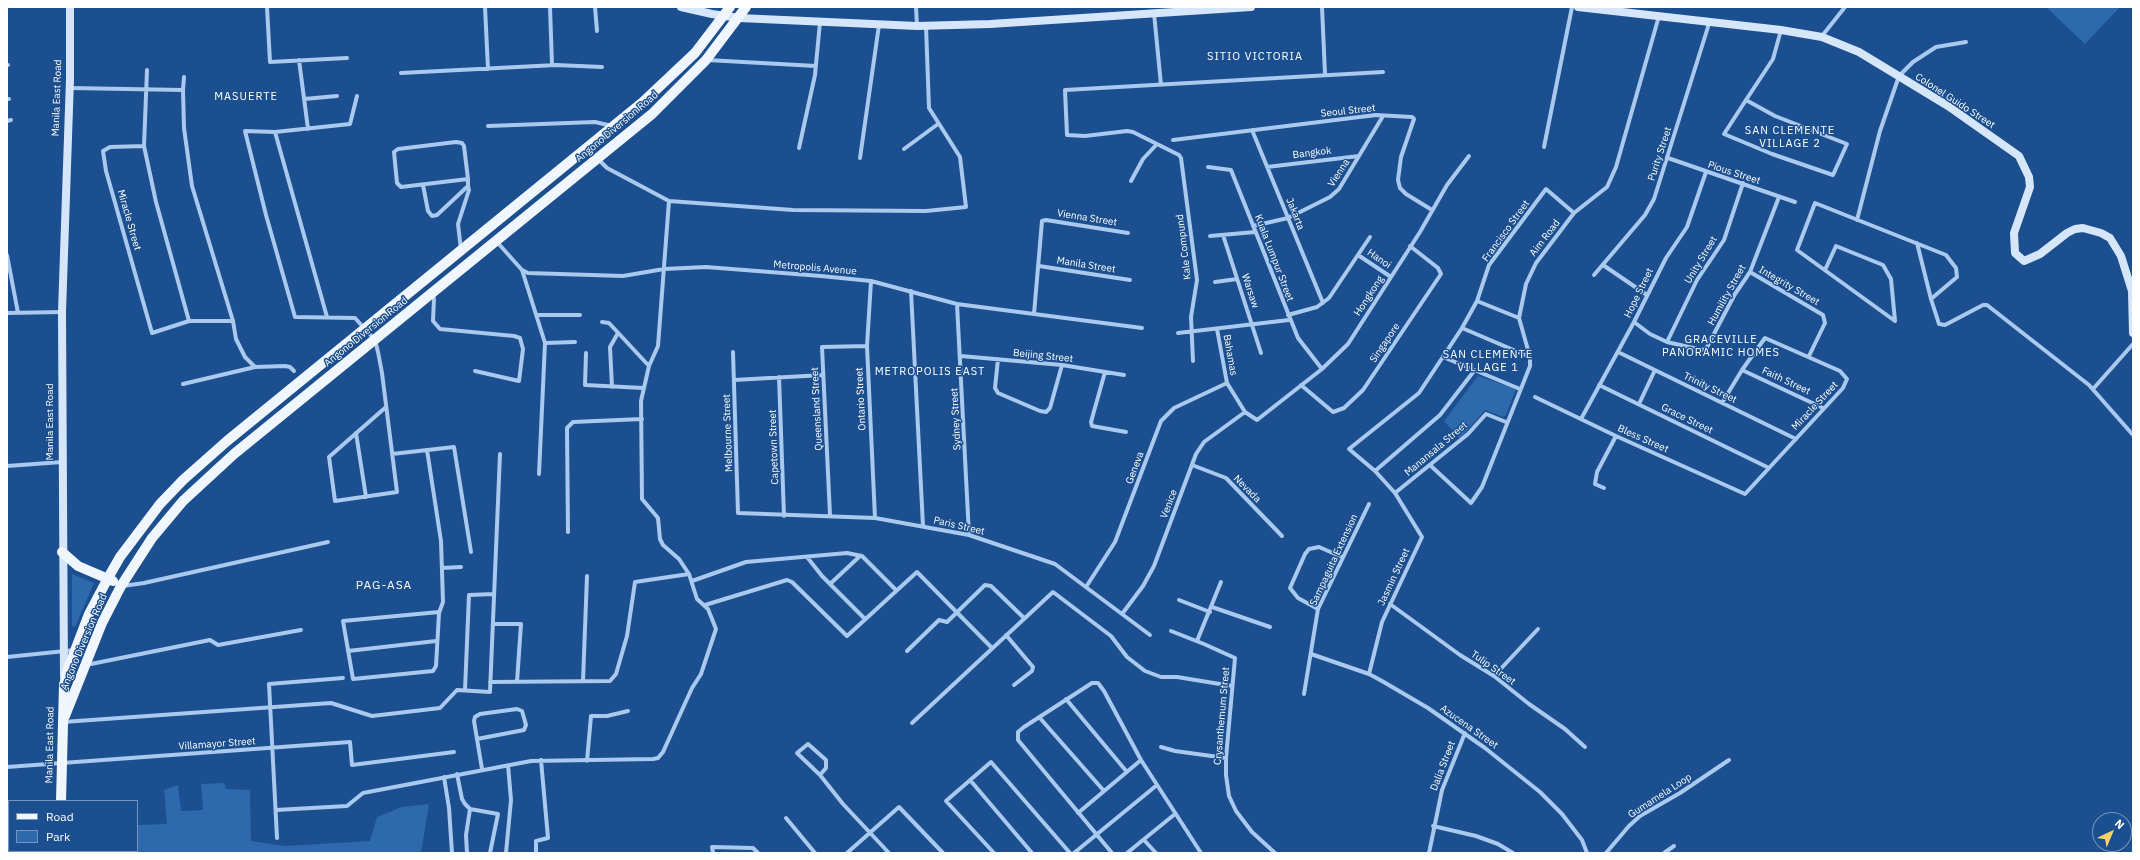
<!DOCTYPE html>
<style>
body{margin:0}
#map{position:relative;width:2140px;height:860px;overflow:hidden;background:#1b4f8f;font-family:"IBM Plex Sans",sans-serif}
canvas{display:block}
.frame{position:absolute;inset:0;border:8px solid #fff;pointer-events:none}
.legend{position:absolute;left:8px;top:800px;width:130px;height:52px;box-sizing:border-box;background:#1b4f8f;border:1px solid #7695bc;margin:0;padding:5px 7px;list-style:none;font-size:12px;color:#fff}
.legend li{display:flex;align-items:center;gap:8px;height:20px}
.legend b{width:20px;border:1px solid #7695bc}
.north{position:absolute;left:2092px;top:812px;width:40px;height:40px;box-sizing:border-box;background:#1b4f8f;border:1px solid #7695bc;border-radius:50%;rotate:44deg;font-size:11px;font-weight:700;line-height:16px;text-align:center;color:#fff}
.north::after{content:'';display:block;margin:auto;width:14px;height:18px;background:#ffd166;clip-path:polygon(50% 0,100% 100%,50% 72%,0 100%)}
</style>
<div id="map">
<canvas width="2140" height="860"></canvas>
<div class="frame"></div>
<ul class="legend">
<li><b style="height:5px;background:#f0f6ff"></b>Road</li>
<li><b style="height:11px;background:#2e69ad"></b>Park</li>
</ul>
<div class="north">N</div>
</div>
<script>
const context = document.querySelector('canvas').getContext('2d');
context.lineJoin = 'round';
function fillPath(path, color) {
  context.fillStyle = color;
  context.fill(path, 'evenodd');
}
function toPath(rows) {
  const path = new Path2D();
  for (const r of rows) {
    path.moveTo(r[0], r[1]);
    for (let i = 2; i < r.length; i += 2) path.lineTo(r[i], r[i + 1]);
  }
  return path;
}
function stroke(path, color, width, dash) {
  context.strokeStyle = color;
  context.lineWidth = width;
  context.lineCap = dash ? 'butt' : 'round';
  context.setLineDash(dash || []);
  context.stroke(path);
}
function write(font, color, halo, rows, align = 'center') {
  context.font = font + ' "IBM Plex Sans",sans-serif';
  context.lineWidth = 3;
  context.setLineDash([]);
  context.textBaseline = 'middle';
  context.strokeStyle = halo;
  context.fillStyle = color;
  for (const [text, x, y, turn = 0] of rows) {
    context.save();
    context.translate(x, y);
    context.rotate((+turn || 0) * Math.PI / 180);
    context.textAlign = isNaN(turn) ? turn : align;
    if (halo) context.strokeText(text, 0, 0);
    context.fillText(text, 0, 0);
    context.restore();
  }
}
fillPath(toPath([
 [2046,7,2120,7,2085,44],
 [1478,376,1516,389,1506,415,1503,417,1485,410,1460,439,1444,421],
 [72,574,94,583,75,627,72,626],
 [224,783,226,789,250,790,251,841,285,846,370,841,377,817,402,807,429,804,421,853,72,853,72,851,137,851,137,825,167,824,164,790,178,785,181,811,203,810,201,784]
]), '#2e69ad');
stroke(toPath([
 [267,7,270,62,347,58],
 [485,7,488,69],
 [550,7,552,65],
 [595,7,597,31],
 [916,7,917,26],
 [1322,7,1325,74],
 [1154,13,1161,85],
 [1822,36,1845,7],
 [299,60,308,129],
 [707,60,816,66],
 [7,65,8,65],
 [147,70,144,146,156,202,189,321],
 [401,73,556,65,602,67],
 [184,77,183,90,184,128,192,186,233,321,236,339,245,357,255,367,285,366,290,367,294,371],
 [70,88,183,90],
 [357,96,350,124,275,132,245,131,266,215,295,317,355,318,375,340,378,352,382,373,397,492,335,501,329,457,386,407],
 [7,99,9,99],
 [304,99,337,96],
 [1746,100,1775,116,1847,144,1833,175,1772,154,1724,134,1746,100,1773,59,1781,30],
 [7,121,11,120],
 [488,126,595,122,612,126],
 [1252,130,1323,303],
 [275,132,327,317],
 [1173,140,1376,115,1412,117,1414,119,1401,157,1398,180,1400,188,1406,194,1432,210],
 [144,146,110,147,103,151,106,171,152,333,189,321,233,321],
 [1544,147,1572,7],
 [799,148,815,75,820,22],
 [904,149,938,124],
 [860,158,879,25],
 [1668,158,1795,202],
 [598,159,607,168,669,201,793,210,926,211,966,207,960,157,929,108,926,26],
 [1208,167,1231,170,1298,338,1322,369],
 [1267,167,1359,156],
 [1131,181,1143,159,1157,144],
 [423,185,428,211,432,216,437,215,468,186],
 [1857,220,1880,131,1899,76,1913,62,1936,47,1966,42],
 [1253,226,1288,218,1330,197,1339,189,1383,116],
 [1223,235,1261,353],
 [1210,236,1255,232],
 [497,242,522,270,528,273,623,276,664,269,706,267,821,276,871,281,957,304,1142,328],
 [1917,243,1931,299,1939,324,1945,325,1983,305,1987,305,2089,385,2133,435],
 [461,250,458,224,469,190,468,186,468,179,464,146,462,143,456,142,398,149,394,152,397,183,401,187,468,179],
 [7,255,18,313],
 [1358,255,1391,277],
 [1603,265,1647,295],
 [1039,266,1130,280],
 [522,270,545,343,539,474],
 [1825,270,1836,246,1883,265,1891,279,1895,321],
 [1750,272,1823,315,1825,323,1809,356],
 [1594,275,1645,215,1654,199,1708,27,1708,21],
 [871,281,867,346,875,518],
 [1215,282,1237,279],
 [911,291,923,526],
 [432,294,434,299,433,321,440,329,514,336,520,338,523,349,519,381,475,371],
 [1477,301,1519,318],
 [957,304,969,535],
 [7,313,62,312],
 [1034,314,1042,221,1046,220,1128,233],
 [538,315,580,315],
 [1288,315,1317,307,1329,298,1370,237],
 [1895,321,1797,250,1815,203,1946,255,1956,268,1957,277,1931,299],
 [602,322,609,323,649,366],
 [1634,322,1650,334,1667,342,1702,350,1706,349,1735,294,1750,272,1779,197],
 [1462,328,1530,357],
 [1217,329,1227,383,1245,412,1257,420,1322,369,1348,344,1420,232,1447,185,1469,156],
 [1178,333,1289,320],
 [1667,342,1697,280,1724,240,1743,183],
 [545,343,575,342],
 [733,352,738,513,875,518,969,535,1055,564,1150,635],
 [1618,352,1796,439],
 [586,353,585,385,643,388],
 [961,356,1062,365,1124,375],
 [1443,357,1520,389],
 [998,359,995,388,998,393,1040,411,1046,412,1050,408,1062,365],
 [1193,361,1191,317,1197,280,1181,158,1179,155,1133,132,1127,131,1085,136,1067,135,1065,90,1383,72],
 [1742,370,1823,408],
 [1105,372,1091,422,1092,426,1126,432],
 [779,377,784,516],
 [734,380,823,375],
 [183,384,255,367],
 [1301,385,1333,412,1344,408,1363,390,1441,274,1438,268,1410,246],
 [1599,385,1769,468],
 [612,387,610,347,618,333],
 [2093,389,2133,344],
 [1535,397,1616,436,1745,494,1843,388,1847,379,1840,371,1765,338,1742,370,1722,403],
 [1639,404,1655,370],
 [1581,419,1634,322,1666,258,1687,227,1706,172],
 [356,433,366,497],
 [427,450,441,541,443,602,439,613,436,666,433,671,353,679,343,621,439,612],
 [392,454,454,447,471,552],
 [1192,465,1226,478,1282,536],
 [7,466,62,462],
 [1431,466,1471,503,1482,487,1530,366,1530,357,1519,318,1526,284,1536,263,1574,213,1607,187,1616,167,1659,16],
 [1375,471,1440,415,1474,371],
 [1604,488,1595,484,1597,472,1616,436],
 [1395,493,1468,434,1486,414,1506,422],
 [830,515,822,347,867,346],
 [568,532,567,428,573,422,642,419],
 [807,557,822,576,865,619],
 [442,568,461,567],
 [692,581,746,562,847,553,862,556,896,590],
 [830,584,860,556],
 [123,586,144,583,328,542],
 [1086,587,1115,542,1161,421,1174,408,1227,383],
 [1179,600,1210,612],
 [1390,604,1460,655,1494,676,1529,704,1565,729,1585,747],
 [705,605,787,580,792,582,847,636,917,572,992,648],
 [1212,607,1270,627],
 [1318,609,1298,598,1290,588,1305,554,1309,549,1319,547,1342,557],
 [1122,614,1143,586,1154,566,1196,454,1204,442,1245,412],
 [493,624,521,624,517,682],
 [1171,631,1204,644,1235,658,1226,758,1226,775,1229,796,1236,811,1252,832,1275,853],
 [1006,635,1033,667,1032,671,1014,685],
 [1197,641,1221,582],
 [348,651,436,641],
 [907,651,939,620,947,622,985,585,991,586,1024,618],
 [1311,654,1369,674,1382,681,1428,708,1485,748,1540,792,1562,814,1582,840,1587,853],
 [7,657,75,650],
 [86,665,210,640,218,645,301,630],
 [1369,674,1382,622,1422,537,1395,493,1375,471,1349,449,1419,393,1462,328,1477,301,1489,265,1546,189,1574,213],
 [1494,676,1538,629],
 [583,681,587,576],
 [490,682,610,681,616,674,627,636,635,582,689,574],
 [465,690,469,595,494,594],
 [1304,694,1318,609,1369,504],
 [1066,699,1127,772],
 [1039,717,1104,791],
 [63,722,331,703,372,716,440,708,457,690,490,692,500,454],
 [912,723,1053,592,1111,636,1127,657,1145,671,1161,677,1177,677,1232,686],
 [477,739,524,730,526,725,522,711,517,709,480,714,475,717,474,721,482,769],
 [1161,747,1175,751,1226,758],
 [587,761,591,716,607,716,628,711],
 [7,767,350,742,352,765,454,752],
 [457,774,462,799,465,804,470,809,498,814,490,853],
 [820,775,826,768,826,760,808,744,797,753,820,775,843,804,889,853],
 [444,777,449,808,452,853],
 [970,780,1032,853],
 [276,810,347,806,363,793,531,761,653,759,658,758,663,752,692,688,701,674,716,629,708,609,697,599,689,574,679,559,663,545,660,539,658,518,642,499,641,401,649,366,658,346,669,201],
 [1078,813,1141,760],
 [786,818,815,853],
 [1433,826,1476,836,1498,844,1513,853],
 [7,828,9,828],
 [277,838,269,684,343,678],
 [1144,840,1156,853],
 [467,853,466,835,470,809],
 [506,853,511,800,508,765],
 [536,853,536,841,548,838,541,760],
 [713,853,712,847,753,848,758,853],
 [847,853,899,807,943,853],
 [994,853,946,801,991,762,1070,853],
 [1074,853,1157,785],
 [1112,853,1018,740,1018,732,1024,727,1092,683,1098,683,1104,691,1141,760,1201,853],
 [1127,853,1175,814],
 [1429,853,1442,790,1465,733],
 [1606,853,1629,826,1640,816,1680,793,1729,760],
 [1664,853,1674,846]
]), '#a9c9ee', 4);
stroke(toPath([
 [681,7,712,14,739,18,917,26,990,24,1251,7],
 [1578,7,1781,30,1822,37,1859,52,1948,106,2019,156,2029,177,2030,187,2014,233,2015,253,2024,261,2040,254,2067,233,2075,229,2083,228,2101,233,2110,238,2121,256,2132,291,2133,333],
 [64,676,62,312,70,79,70,7]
]), '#d6e6fa', 8);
stroke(toPath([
 [62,552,78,566,113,581],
 [65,716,102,623,121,586,152,538,183,501,234,454,652,114,706,60,746,7],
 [61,801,64,685,68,669,89,614,108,578,120,557,160,504,183,480,227,441,643,102,695,53,730,7],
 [61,853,61,851]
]), '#f0f6ff', 10);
write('10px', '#fff', '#1b4f8f', [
 ["Manila East Road",57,98,-88],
 ["Colonel Guido Street",1955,101,33],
 ["Seoul Street",1348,111,-6],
 ["Angono Diversion Road",617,127,-40],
 ["Bangkok",1312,153,-7],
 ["Purity Street",1660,154,-72],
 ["Vienna",1339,173,-57],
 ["Pious Street",1734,173,18],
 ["Jakarta",1295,214,68],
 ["Vienna Street",1087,218,9],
 ["Miracle Street",129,220,74],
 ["Francisco Street",1506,231,-54],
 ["Aim Road",1545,238,-53],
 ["Kale Compund",1184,247,-97],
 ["Kuala Lumpur Street",1274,258,69],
 ["Hanoi",1379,259,34],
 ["Unity Street",1701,260,-59],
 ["Manila Street",1086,265,9],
 ["Metropolis Avenue",815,268,5],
 ["Integrity Street",1789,286,30],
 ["Warsaw",1250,291,72],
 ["Hope Street",1639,293,-64],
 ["Humility Street",1727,295,-61],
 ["Hongkong",1369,296,-57],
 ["Angono Diversion Road",366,332,-39],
 ["Singapore",1385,343,-56],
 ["Bahamas",1230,355,80],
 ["Beijing Street",1043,356,6],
 ["Faith Street",1786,381,25],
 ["Trinity Street",1710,388,26],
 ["Ontario Street",861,399,-93],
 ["Miracle Street",1815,406,-47],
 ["Queensland Street",817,409,-93],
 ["Sydney Street",956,419,-93],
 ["Grace Street",1687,419,26],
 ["Manila East Road",50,422,-90],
 ["Melbourne Street",728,433,-92],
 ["Bless Street",1643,439,24],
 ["Capetown Street",774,447,-92],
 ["Manansala Street",1436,449,-40],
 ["Geneva",1135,468,-69],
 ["Nevada",1247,489,45],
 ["Venice",1169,504,-69],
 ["Paris Street",959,526,13],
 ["Sampaguita Extension",1334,560,-65],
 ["Jasmin Street",1394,577,-65],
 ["Angono Diversion Road",84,642,-67],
 ["Tulip Street",1493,668,35],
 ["Crysanthemum Street",1222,716,-85],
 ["Azucena Street",1469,727,35],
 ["Villamayor Street",217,744,-4],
 ["Manila East Road",50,745,-89],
 ["Dalia Street",1443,766,-69],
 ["Gumamela Loop",1660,796,-33]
]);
context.letterSpacing = '1px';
write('11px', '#fff', '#1b4f8f', [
 ["SITIO VICTORIA",1255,57],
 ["MASUERTE",246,97],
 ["SAN CLEMENTE",1790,131],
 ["VILLAGE 2",1790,144],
 ["GRACEVILLE",1721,340],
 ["PANORAMIC HOMES",1721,353],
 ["SAN CLEMENTE",1488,355],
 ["VILLAGE 1",1488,368],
 ["METROPOLIS EAST",930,372]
]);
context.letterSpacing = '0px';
context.letterSpacing = '1px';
write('12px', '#fff', '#1b4f8f', [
 ["PAG-ASA",384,586]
]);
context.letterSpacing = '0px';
</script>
